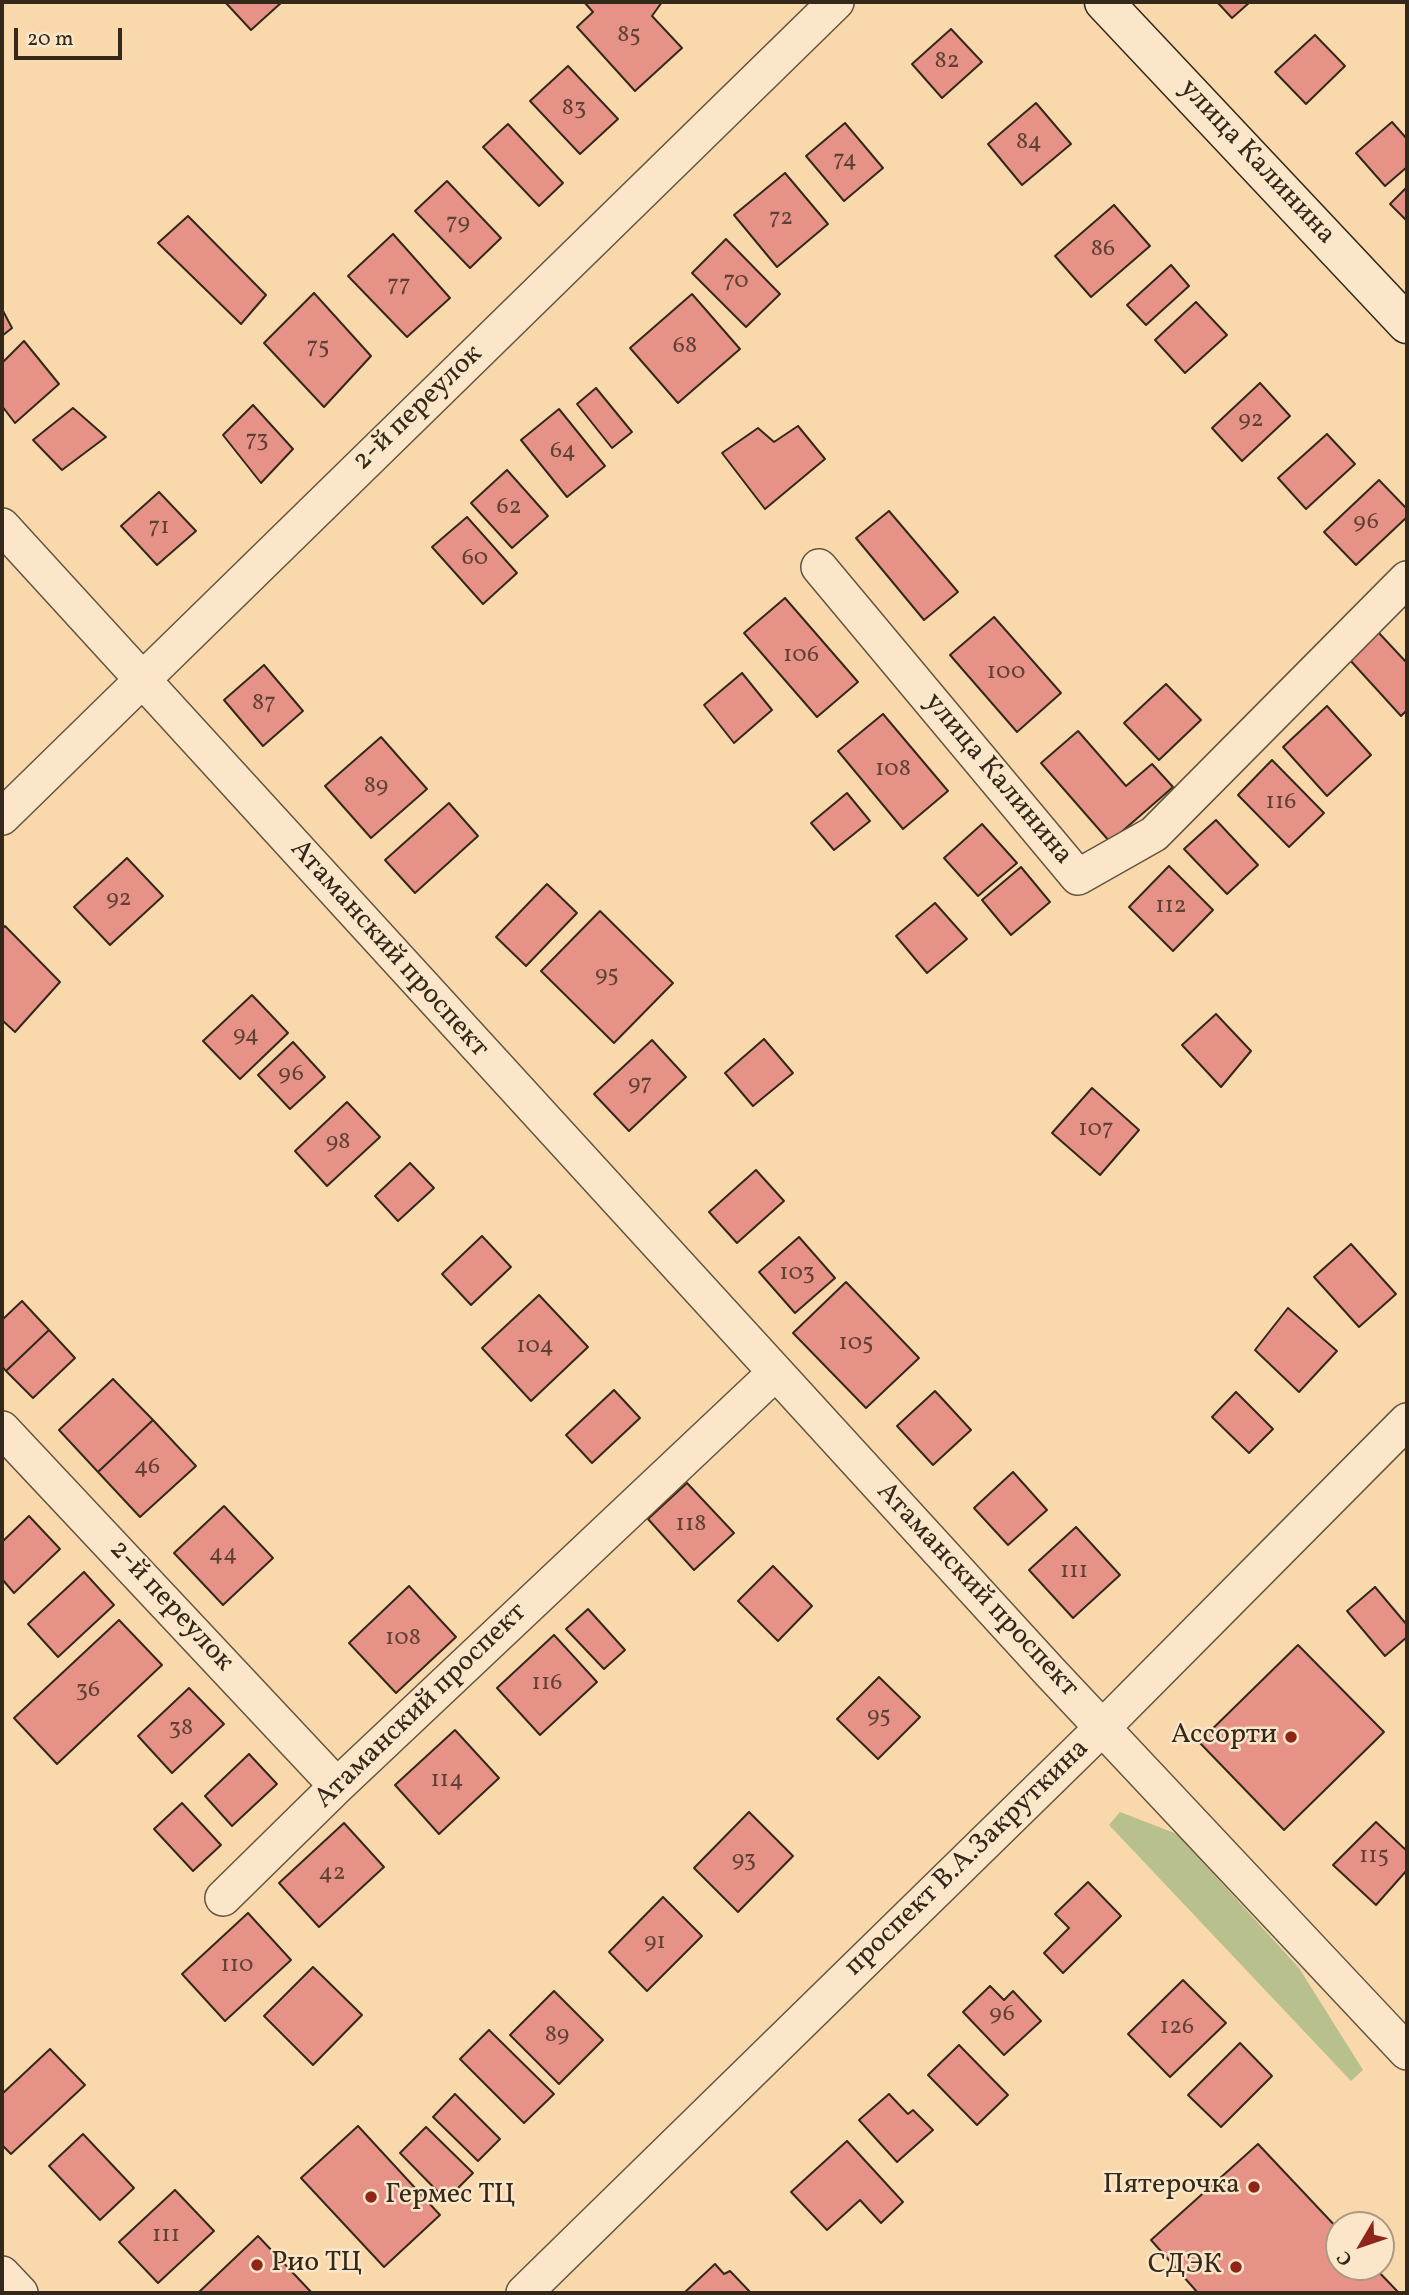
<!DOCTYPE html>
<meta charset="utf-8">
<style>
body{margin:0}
#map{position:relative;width:1409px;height:2295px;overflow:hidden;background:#f9d9ac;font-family:Vollkorn,serif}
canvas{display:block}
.frame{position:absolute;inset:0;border:4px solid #332819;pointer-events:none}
.north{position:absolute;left:1325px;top:2211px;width:70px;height:70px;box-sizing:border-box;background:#fbe6c9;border:2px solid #ab9a83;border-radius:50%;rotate:231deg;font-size:19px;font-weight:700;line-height:28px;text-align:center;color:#332819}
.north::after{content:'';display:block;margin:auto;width:24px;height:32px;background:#8f2418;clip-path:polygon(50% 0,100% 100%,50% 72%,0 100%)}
.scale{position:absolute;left:14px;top:28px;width:108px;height:32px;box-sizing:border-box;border:4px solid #332819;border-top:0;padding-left:9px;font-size:21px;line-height:24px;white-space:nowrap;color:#332819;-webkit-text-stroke:5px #fbe6c9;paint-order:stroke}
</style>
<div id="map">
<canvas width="1409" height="2295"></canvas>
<div class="frame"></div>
<div class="north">С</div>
<div class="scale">20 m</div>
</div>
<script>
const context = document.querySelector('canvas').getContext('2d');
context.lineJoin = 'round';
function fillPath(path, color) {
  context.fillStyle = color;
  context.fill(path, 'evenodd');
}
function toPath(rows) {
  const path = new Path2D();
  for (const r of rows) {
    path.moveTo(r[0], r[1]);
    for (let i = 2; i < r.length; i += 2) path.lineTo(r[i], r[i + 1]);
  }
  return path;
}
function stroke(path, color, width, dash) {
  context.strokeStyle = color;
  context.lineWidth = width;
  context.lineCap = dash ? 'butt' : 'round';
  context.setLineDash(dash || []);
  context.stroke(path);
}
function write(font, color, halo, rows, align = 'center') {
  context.font = font + ' Vollkorn,serif';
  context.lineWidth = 5;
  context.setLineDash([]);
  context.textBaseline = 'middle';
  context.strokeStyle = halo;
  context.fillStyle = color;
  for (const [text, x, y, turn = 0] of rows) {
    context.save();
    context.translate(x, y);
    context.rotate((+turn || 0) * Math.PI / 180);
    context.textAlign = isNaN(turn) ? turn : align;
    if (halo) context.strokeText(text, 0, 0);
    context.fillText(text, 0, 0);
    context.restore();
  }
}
fillPath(toPath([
 [1120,1812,1177,1834,1299,1968,1363,2070,1351,2081,1109,1825]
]), '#b8c08e');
const building = toPath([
 [225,2,282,2,251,30,225,2],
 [584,2,662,2,652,16,682,48,635,91,577,27,593,12,584,2],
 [1217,2,1250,2,1232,18,1217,2],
 [951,29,982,62,942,98,912,64,951,29],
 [1315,35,1345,66,1306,104,1275,72,1315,35],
 [568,66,618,119,580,154,530,101,568,66],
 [1036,103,1071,144,1022,185,988,144,1036,103],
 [1392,122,1407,139,1407,167,1385,186,1356,153,1392,122],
 [845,123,883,168,844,201,806,156,845,123],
 [508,124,563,183,539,206,483,147,508,124],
 [785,173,828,224,777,267,734,215,785,173],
 [447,181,501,238,470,268,415,211,447,181],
 [1407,187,1407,221,1390,204,1407,187],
 [1114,205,1150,246,1091,297,1055,256,1114,205],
 [188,216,266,295,241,324,158,243,188,216],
 [393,234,450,298,407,337,348,276,393,234],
 [726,239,780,294,746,327,692,273,726,239],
 [1171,265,1189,286,1146,325,1127,305,1171,265],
 [314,293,371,356,324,407,264,343,314,293],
 [692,294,740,349,678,403,630,348,692,294],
 [1196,302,1227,335,1185,373,1155,340,1196,302],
 [2,309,12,328,2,336,2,309],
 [24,341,59,384,15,423,2,406,2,363,24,341],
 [1260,383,1290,416,1242,461,1212,428,1260,383],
 [596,388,632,432,612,448,577,404,596,388],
 [253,405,293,449,261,483,223,435,253,405],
 [73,408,106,437,62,470,33,440,73,408],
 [559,409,605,466,567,497,521,440,559,409],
 [798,426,825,459,765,509,722,453,758,428,774,442,798,426],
 [1327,434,1355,464,1306,509,1278,478,1327,434],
 [507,470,548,516,512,548,471,503,507,470],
 [1379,480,1407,509,1407,517,1356,565,1324,532,1379,480],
 [159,492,196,531,157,565,121,526,159,492],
 [889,511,958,592,924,620,856,538,889,511],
 [467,517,517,573,483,604,432,547,467,517],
 [785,598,858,682,817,717,744,633,785,598],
 [994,617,1061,693,1017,732,950,655,994,617],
 [1378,632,1407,663,1407,710,1401,716,1349,659,1378,632],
 [264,665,303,711,263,746,224,700,264,665],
 [742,673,772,710,734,743,704,705,742,673],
 [1166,684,1201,720,1159,760,1124,723,1166,684],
 [1327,706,1371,755,1327,796,1283,747,1327,706],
 [883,714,948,791,903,829,838,751,883,714],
 [1078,731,1126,786,1152,764,1173,787,1110,842,1041,763,1078,731],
 [381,737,427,789,371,838,325,786,381,737],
 [1272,760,1324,813,1289,847,1238,795,1272,760],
 [847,793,870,821,834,850,811,823,847,793],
 [449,803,478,836,415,893,385,860,449,803],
 [1216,820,1258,865,1227,894,1184,849,1216,820],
 [982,824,1017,863,978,896,944,858,982,824],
 [127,858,163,896,110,945,74,907,127,858],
 [1169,866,1213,910,1173,951,1129,907,1169,866],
 [1021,867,1050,902,1011,935,982,900,1021,867],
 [547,884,577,913,526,966,496,937,547,884],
 [935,903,967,939,927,973,896,936,935,903],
 [600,911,673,983,614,1043,541,971,600,911],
 [5,926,60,982,15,1032,2,1020,2,929,5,926],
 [252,995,288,1033,240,1079,203,1041,252,995],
 [1216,1014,1251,1051,1221,1087,1182,1045,1216,1014],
 [764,1039,793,1073,753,1106,725,1073,764,1039],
 [652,1040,686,1077,629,1131,594,1094,652,1040],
 [293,1042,325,1077,290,1109,258,1075,293,1042],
 [1092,1088,1139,1130,1100,1175,1052,1133,1092,1088],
 [347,1102,380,1137,327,1186,295,1151,347,1102],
 [410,1163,434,1188,398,1221,375,1196,410,1163],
 [756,1170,784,1201,737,1243,709,1212,756,1170],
 [482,1236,511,1267,471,1305,442,1274,482,1236],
 [799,1237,835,1278,795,1313,759,1272,799,1237],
 [1351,1244,1396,1294,1359,1327,1314,1277,1351,1244],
 [846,1282,919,1358,866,1408,793,1333,846,1282],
 [539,1295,588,1347,531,1401,482,1348,539,1295],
 [22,1301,49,1330,6,1371,2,1366,2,1320,22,1301],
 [1288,1308,1337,1351,1299,1392,1255,1350,1288,1308],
 [49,1330,75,1358,33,1398,6,1371,49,1330],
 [113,1379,153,1420,98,1472,59,1430,113,1379],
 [614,1390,640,1418,592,1463,566,1435,614,1390],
 [935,1391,971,1430,933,1465,897,1426,935,1391],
 [1236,1392,1273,1429,1249,1453,1212,1417,1236,1392],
 [153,1420,196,1466,140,1517,98,1472,153,1420],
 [1013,1472,1047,1510,1008,1545,974,1508,1013,1472],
 [687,1483,734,1533,694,1570,648,1519,687,1483],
 [224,1506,273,1558,223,1605,174,1553,224,1506],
 [29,1516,60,1549,14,1593,2,1579,2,1542,29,1516],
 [1076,1527,1120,1575,1073,1618,1029,1570,1076,1527],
 [773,1566,812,1606,778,1641,738,1601,773,1566],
 [84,1572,114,1605,58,1657,28,1624,84,1572],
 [409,1586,456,1637,396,1693,349,1643,409,1586],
 [1375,1587,1407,1625,1407,1637,1385,1656,1347,1611,1375,1587],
 [588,1609,625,1650,604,1669,566,1629,588,1609],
 [119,1620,162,1665,57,1764,14,1718,119,1620],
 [554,1635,597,1682,540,1735,497,1688,554,1635],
 [1298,1645,1384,1732,1284,1830,1199,1742,1298,1645],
 [879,1677,920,1717,878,1759,837,1719,879,1677],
 [189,1688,224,1724,172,1773,138,1736,189,1688],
 [455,1730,499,1778,439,1834,395,1785,455,1730],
 [249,1754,277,1784,232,1826,205,1796,249,1754],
 [182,1803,221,1845,193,1871,154,1829,182,1803],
 [749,1812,793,1856,738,1912,694,1868,749,1812],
 [1376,1822,1407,1851,1407,1870,1376,1905,1333,1865,1376,1822],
 [344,1823,384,1867,319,1927,279,1883,344,1823],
 [1088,1882,1121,1916,1063,1973,1044,1953,1069,1928,1055,1914,1088,1882],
 [663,1897,702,1936,647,1991,609,1952,663,1897],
 [248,1913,291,1960,225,2021,182,1974,248,1913],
 [313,1967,362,2015,313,2065,264,2016,313,1967],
 [1183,1980,1226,2023,1170,2077,1128,2034,1183,1980],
 [990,1986,1004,2000,1013,1991,1041,2021,1004,2055,963,2012,990,1986],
 [554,1991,603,2040,559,2084,510,2035,554,1991],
 [489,2030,554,2094,524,2123,460,2059,489,2030],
 [1240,2043,1272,2076,1221,2127,1188,2095,1240,2043],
 [959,2045,1008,2095,977,2125,928,2075,959,2045],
 [50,2049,85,2085,11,2154,2,2145,2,2094,50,2049],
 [455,2094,500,2139,478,2161,433,2117,455,2094],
 [889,2094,908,2114,913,2110,933,2130,897,2162,859,2120,889,2094],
 [358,2126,440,2215,384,2267,301,2178,358,2126],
 [426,2127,473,2173,446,2200,400,2153,426,2127],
 [83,2134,134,2188,100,2220,49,2166,83,2134],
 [847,2141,903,2202,881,2223,860,2200,827,2230,791,2192,847,2141],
 [1258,2144,1339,2230,1339,2267,1374,2267,1399,2293,1198,2293,1151,2240,1258,2144],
 [175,2190,214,2231,158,2283,119,2242,175,2190],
 [258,2236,312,2293,198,2293,258,2236],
 [715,2264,724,2274,730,2271,751,2293,684,2293,715,2264]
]);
fillPath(building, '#e69287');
stroke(building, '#332819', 2);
const minor = toPath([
 [2,526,1050,1672,1407,2052],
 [819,567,1078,877,1154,834,1407,579],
 [2,817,836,2],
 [2,1429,337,1786],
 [223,1898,337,1786,775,1373],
 [2,2274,20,2293],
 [524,2293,1102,1728,1407,1421]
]);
const secondary = toPath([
 [1104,2,1407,324]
]);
stroke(minor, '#64543e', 38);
stroke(secondary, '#332819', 41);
stroke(minor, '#fbe6c9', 35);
stroke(secondary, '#fbe6c9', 38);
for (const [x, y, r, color] of [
 [1291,1737,7,"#8f2418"],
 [1254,2187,7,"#8f2418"],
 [371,2197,7,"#8f2418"],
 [257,2265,7,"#8f2418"],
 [1236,2267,7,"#8f2418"]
]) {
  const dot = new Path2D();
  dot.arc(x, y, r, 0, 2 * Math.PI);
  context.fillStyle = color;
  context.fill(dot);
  stroke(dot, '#fbe6c9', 2.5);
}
write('24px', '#604234', null, [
 ["85",629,37],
 ["82",947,63],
 ["83",574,110],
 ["84",1029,144],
 ["74",845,162],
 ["72",781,220],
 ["79",458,225],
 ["86",1103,251],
 ["70",736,283],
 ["77",399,287],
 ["68",685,348],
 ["75",318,349],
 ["92",1251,422],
 ["73",257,442],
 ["64",563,453],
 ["62",509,509],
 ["96",1366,524],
 ["71",159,529],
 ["60",475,560],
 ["106",801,657],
 ["100",1006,674],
 ["87",264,705],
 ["108",893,771],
 ["89",376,788],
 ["116",1281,804],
 ["92",119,901],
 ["112",1171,908],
 ["95",607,977],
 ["94",246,1037],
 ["96",291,1076],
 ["97",640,1086],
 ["107",1096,1131],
 ["98",338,1144],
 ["103",797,1275],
 ["105",856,1345],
 ["104",535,1348],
 ["46",147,1469],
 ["118",691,1526],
 ["44",223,1556],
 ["111",1074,1573],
 ["108",403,1640],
 ["116",547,1685],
 ["36",88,1692],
 ["95",879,1718],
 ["38",181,1730],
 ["114",447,1782],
 ["115",1374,1858],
 ["93",744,1862],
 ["42",332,1875],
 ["91",655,1944],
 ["110",237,1967],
 ["96",1002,2016],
 ["126",1177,2029],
 ["89",557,2037],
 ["111",166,2237]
]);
write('28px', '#332819', '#fbe6c9', [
 ["улица Калинина",1256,163,47],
 ["2-й переулок",419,409,-44],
 ["улица Калинина",997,780,50],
 ["Атаманский проспект",388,950,48],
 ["Атаманский проспект",976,1591,47],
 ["2-й переулок",170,1607,47],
 ["Атаманский проспект",422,1707,-44],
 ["проспект В.А.Закруткина",968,1859,-44]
]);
write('28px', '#332819', '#fbe6c9', [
 ["Ассорти",1277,1737],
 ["Пятeрочка",1240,2187],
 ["Гермес ТЦ",385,2197,"left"],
 ["Рио ТЦ",271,2265,"left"],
 ["СДЭК",1222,2267]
], 'right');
</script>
